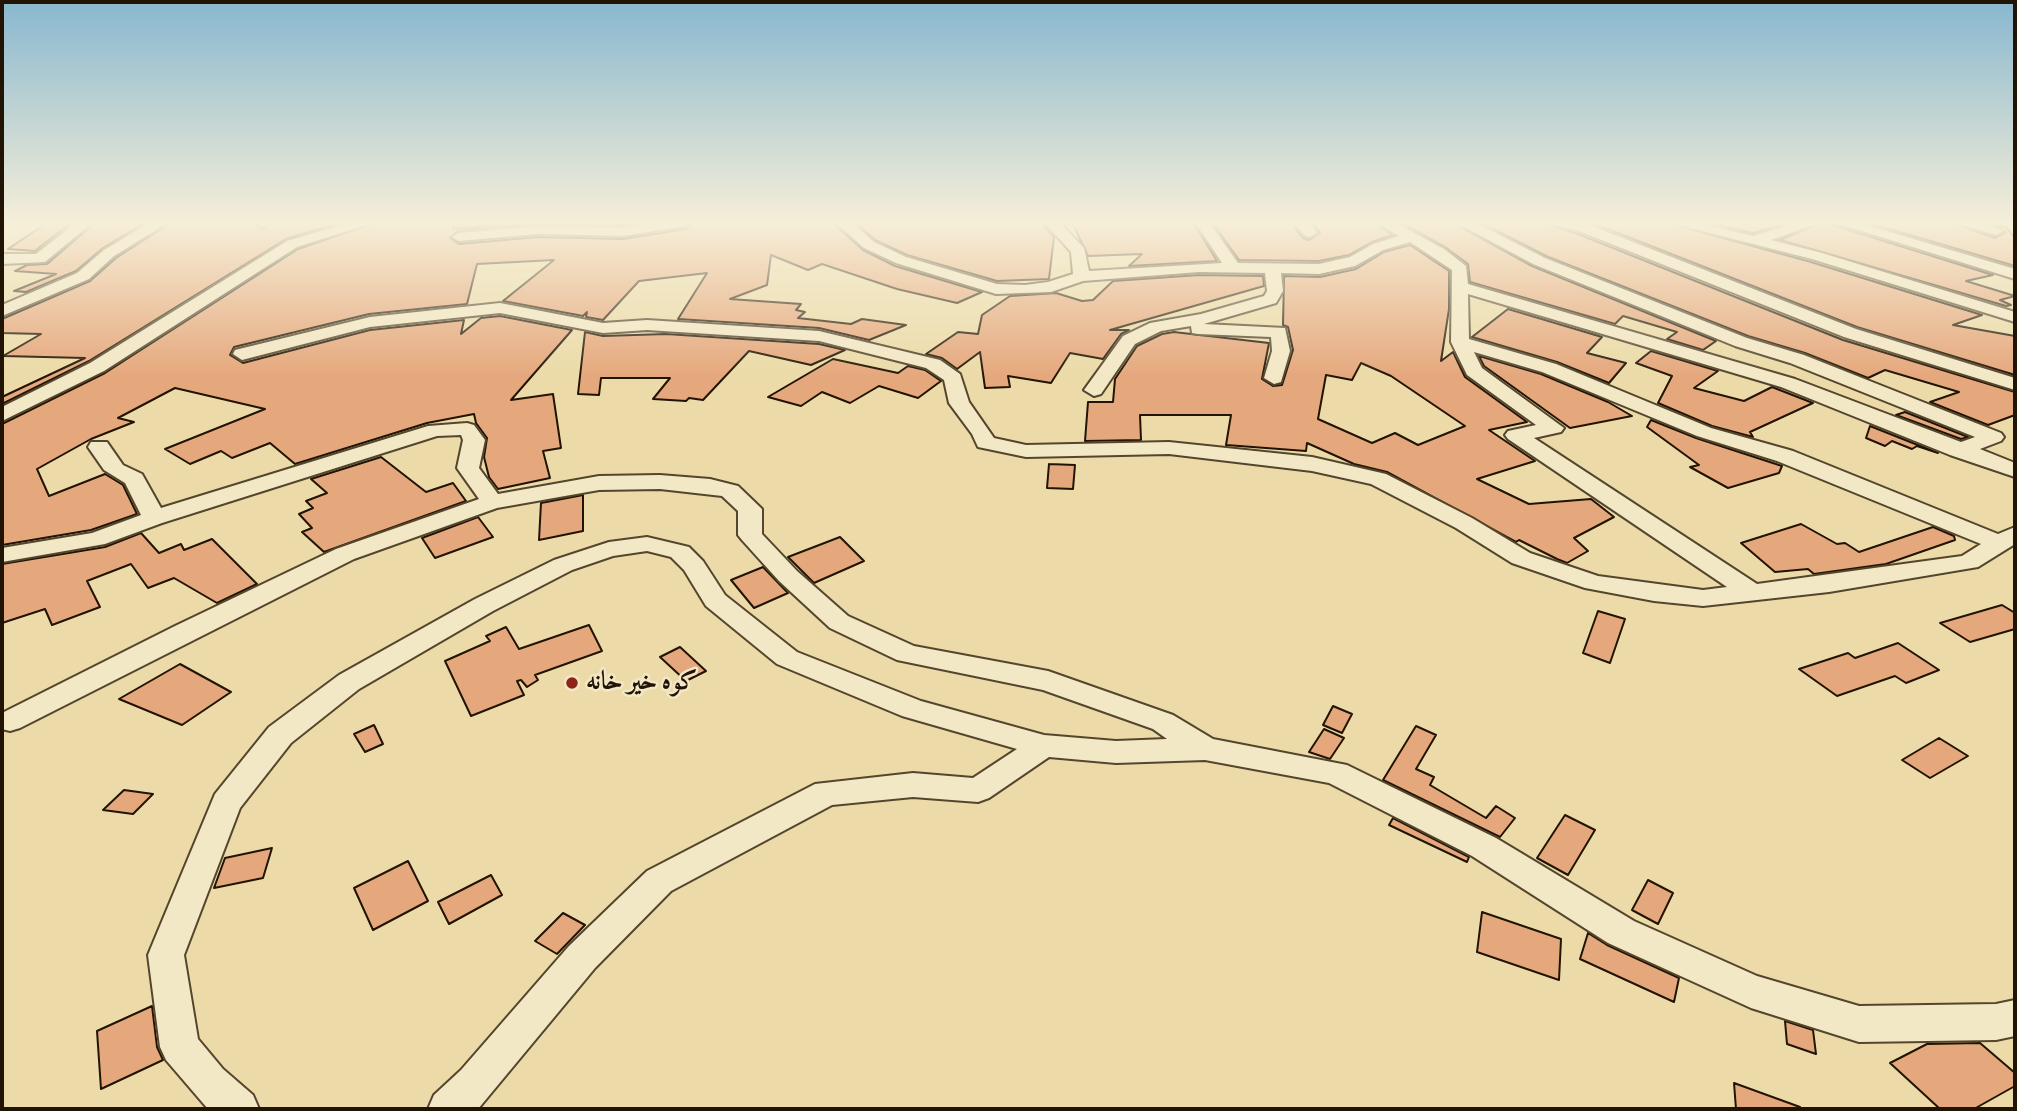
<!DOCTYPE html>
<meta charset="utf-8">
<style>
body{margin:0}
#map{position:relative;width:2017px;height:1111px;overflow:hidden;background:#ecdba8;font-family:Alegreya,serif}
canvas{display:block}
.frame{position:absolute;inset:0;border:4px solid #211404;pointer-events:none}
</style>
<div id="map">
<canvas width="2017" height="1111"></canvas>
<div class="frame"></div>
</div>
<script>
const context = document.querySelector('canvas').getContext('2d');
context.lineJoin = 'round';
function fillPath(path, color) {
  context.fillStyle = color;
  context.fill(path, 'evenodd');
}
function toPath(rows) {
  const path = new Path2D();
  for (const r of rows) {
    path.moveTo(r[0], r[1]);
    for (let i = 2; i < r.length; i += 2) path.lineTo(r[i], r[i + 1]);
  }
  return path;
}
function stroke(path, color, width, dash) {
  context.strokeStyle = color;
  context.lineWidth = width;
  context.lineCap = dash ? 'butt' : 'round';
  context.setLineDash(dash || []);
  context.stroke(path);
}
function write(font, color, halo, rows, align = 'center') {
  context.font = font + ' Alegreya,Amiri,serif';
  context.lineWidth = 5;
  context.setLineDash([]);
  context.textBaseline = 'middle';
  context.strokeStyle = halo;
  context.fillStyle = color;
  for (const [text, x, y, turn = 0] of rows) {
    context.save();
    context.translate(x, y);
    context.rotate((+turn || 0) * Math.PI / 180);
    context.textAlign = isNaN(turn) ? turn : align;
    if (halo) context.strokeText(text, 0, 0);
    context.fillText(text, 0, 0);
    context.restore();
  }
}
const building = toPath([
 [48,222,72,222,35,251,8,249,48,222],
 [96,222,146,222,103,248,76,271,26,292,14,291,56,274,15,271,27,265,47,264,96,222],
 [172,222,251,222,263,229,272,222,342,222,286,239,89,361,2,404,2,397,85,358,3,356,41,334,2,333,2,319,90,281,116,258,172,222],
 [377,222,454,222,453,228,492,226,494,222,641,222,623,225,538,223,459,230,450,238,459,244,538,237,623,239,686,229,696,222,832,222,863,250,895,266,982,292,957,303,897,289,822,264,808,270,771,255,767,285,730,299,801,304,796,310,805,312,798,318,851,324,862,319,906,325,869,340,819,328,678,319,707,273,639,281,603,320,586,317,587,312,583,316,503,301,554,260,477,264,467,304,369,314,234,347,230,355,243,363,370,330,464,320,461,334,481,318,500,316,572,330,511,400,553,394,561,448,543,451,550,478,498,489,489,477,484,457,487,438,476,423,474,414,427,423,295,464,270,443,232,458,221,451,190,464,165,449,265,409,175,388,118,418,134,422,91,439,37,469,49,496,105,474,123,485,137,514,91,530,2,545,2,424,105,373,298,249,377,222],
 [855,222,1041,222,1054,237,1049,279,997,281,907,255,875,240,855,222],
 [1072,222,1193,222,1217,261,1129,266,1142,254,1088,256,1072,222],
 [1212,222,1290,222,1303,238,1309,240,1320,233,1312,222,1373,222,1393,235,1372,242,1349,255,1319,261,1239,260,1212,222],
 [1400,222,1452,222,1532,266,1716,341,1703,350,1667,339,1677,332,1623,316,1615,324,1470,282,1468,264,1445,247,1400,222],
 [1480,222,1541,222,1578,234,1843,340,2015,392,2015,415,1988,425,1930,402,1959,392,1885,370,1868,378,1805,353,1748,336,1546,256,1480,222],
 [1590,222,1665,222,1811,262,1982,315,1953,325,2015,336,2015,375,1857,327,1590,222],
 [1705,222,1770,222,1781,225,1753,233,1705,222],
 [1823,222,1993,275,1966,281,2015,296,2000,300,2011,305,2006,306,1780,240,1823,222],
 [1866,222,1950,222,1995,238,2006,232,1997,226,2006,227,2015,238,2015,266,1866,222],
 [1410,245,1449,271,1449,309,1441,361,1453,352,1465,377,1527,422,1489,430,1535,461,1477,479,1529,504,1591,499,1614,517,1574,538,1588,551,1567,563,1557,559,1519,540,1516,542,1387,472,1354,464,1307,443,1306,451,1226,445,1231,415,1140,415,1141,440,1085,441,1088,402,1113,402,1115,379,1137,346,1162,334,1174,332,1269,343,1262,379,1273,386,1282,385,1293,350,1288,327,1283,325,1284,276,1320,277,1356,269,1384,252,1410,245],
 [1361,363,1391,376,1465,426,1418,445,1395,433,1372,443,1318,419,1326,375,1352,380,1361,363],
 [1199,275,1263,276,1264,286,1110,330,1129,330,1121,334,1103,359,1070,353,1051,383,1008,376,1010,387,985,388,980,352,957,369,942,358,926,354,958,332,978,334,982,315,1010,296,1056,293,1082,301,1093,300,1113,281,1199,275],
 [1508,309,1602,337,1587,353,1626,363,1609,383,1557,362,1472,337,1508,309],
 [585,332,603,336,666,334,819,344,845,350,811,365,749,351,703,400,689,398,686,401,653,399,670,378,601,378,599,395,578,394,585,332],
 [1651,351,1718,371,1694,388,1744,401,1772,387,1813,403,1750,432,1753,437,1712,426,1658,403,1672,376,1636,363,1651,351],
 [1479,356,1541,374,1608,402,1632,416,1570,428,1484,366,1479,356],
 [833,359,898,373,908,366,925,370,941,381,918,398,879,386,850,403,822,392,801,406,768,397,833,359],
 [1905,412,1968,437,1961,439,1896,415,1905,412],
 [1651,420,1696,438,1782,466,1779,473,1728,488,1690,467,1699,465,1647,427,1651,420],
 [1870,426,1938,453,1917,446,1912,449,1892,441,1885,446,1866,438,1870,426],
 [381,457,426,492,453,483,466,501,324,552,302,532,312,528,299,514,313,508,306,501,327,493,311,479,381,457],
 [1049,464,1075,465,1073,489,1047,488,1049,464],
 [583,495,583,531,539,540,541,503,583,495],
 [478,517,493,537,435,558,422,538,478,517],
 [1801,524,1837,544,1845,543,1859,552,1933,527,1954,536,1955,540,1886,564,1814,574,1808,569,1775,572,1741,543,1801,524],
 [141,533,159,553,181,544,184,550,212,539,257,584,217,603,174,578,148,588,131,564,87,581,100,607,52,625,45,609,2,623,2,564,105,547,141,533],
 [840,537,864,561,814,583,788,557,840,537],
 [763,567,788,593,754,608,731,580,763,567],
 [2002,605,2015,613,2015,629,1970,642,1940,623,2002,605],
 [1598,611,1625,619,1610,663,1583,653,1598,611],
 [589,625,602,651,535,675,538,680,527,687,521,680,517,681,524,695,471,716,445,661,490,641,486,636,506,627,519,649,589,625],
 [1898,643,1939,670,1906,683,1895,676,1837,696,1799,669,1848,653,1855,658,1898,643],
 [680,647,706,671,686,681,660,657,680,647],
 [180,664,231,692,182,725,119,699,180,664],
 [1333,706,1352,714,1342,733,1323,725,1333,706],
 [374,725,383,744,365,752,354,734,374,725],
 [1416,726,1436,735,1416,769,1434,777,1430,785,1486,818,1496,806,1515,818,1500,837,1383,780,1416,726],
 [1324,729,1344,738,1330,759,1309,752,1324,729],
 [1939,738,1968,756,1930,778,1902,760,1939,738],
 [124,790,153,794,133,814,103,810,124,790],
 [1565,815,1595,830,1568,875,1537,858,1565,815],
 [1393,818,1469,857,1467,862,1389,825,1393,818],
 [272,848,263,878,214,888,225,858,272,848],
 [408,861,428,901,373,930,354,888,408,861],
 [491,875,502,895,449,924,438,902,491,875],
 [1648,880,1673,893,1658,924,1632,910,1648,880],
 [1482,912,1561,939,1559,980,1477,952,1482,912],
 [563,913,585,925,557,954,535,941,563,913],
 [1588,933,1607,945,1679,978,1674,1002,1580,959,1588,933],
 [152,1006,157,1047,163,1060,101,1089,97,1031,152,1006],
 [1785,1021,1813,1030,1816,1054,1787,1044,1785,1021],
 [1980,1043,2015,1073,2015,1086,1974,1109,1940,1109,1890,1063,1927,1044,1980,1043],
 [1734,1083,1800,1107,1800,1109,1736,1109,1734,1083]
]);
fillPath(building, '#e5a77c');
stroke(building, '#211404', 2);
const minor = toPath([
 [77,222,93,222,45,262,2,264,2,254,36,254,77,222],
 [151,222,169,222,114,256,89,279,2,316,2,305,77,273,104,250,151,222],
 [254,222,269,222,269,223,262,227,254,222],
 [352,222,375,222,297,247,104,371,2,421,2,407,90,363,287,241,352,222],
 [657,222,693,222,686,226,623,236,538,234,459,241,452,237,459,233,538,226,623,228,657,222],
 [835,222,851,222,874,242,906,257,997,284,1025,285,1048,282,1073,274,1071,252,1044,222,1059,222,1084,248,1089,271,1222,263,1195,222,1209,222,1238,263,1319,264,1350,257,1373,244,1399,236,1376,222,1394,222,1444,249,1466,266,1468,284,1795,379,1961,442,1975,437,1790,363,1735,346,1533,264,1455,222,1474,222,1545,258,1747,338,1804,355,2001,433,2004,437,2001,441,1980,449,2015,463,2015,477,1950,455,1781,387,1468,294,1469,339,1556,364,1711,428,1793,451,1998,534,2015,527,2015,544,1978,567,1829,592,1703,606,1654,601,1585,588,1512,563,1456,528,1371,484,1312,471,1169,454,1026,457,978,447,972,434,949,403,944,380,926,368,819,341,647,330,603,333,500,313,370,327,242,360,233,354,235,350,370,317,500,303,603,323,647,320,819,331,940,360,960,374,969,402,994,438,1026,445,1169,442,1312,457,1386,474,1472,518,1530,553,1598,576,1703,590,1727,587,1508,439,1505,435,1508,431,1536,425,1467,375,1451,342,1452,270,1410,242,1383,250,1355,266,1319,274,1281,273,1283,291,1276,303,1204,324,1285,328,1290,351,1281,382,1274,384,1264,378,1272,351,1271,337,1198,334,1192,333,1191,326,1161,331,1135,344,1101,394,1094,396,1084,390,1123,336,1150,323,1201,314,1264,296,1267,291,1265,273,1199,272,1083,281,1051,292,996,294,896,263,864,248,835,222],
 [1474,352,1542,372,1697,436,1777,461,1981,544,1962,556,1757,584,1534,438,1561,432,1564,428,1482,368,1474,352],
 [1293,222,1308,222,1317,233,1310,237,1305,236,1293,222],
 [1543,222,1587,224,1856,329,2015,378,2015,390,1844,337,1579,231,1543,222],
 [1667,222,1693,222,1753,236,1799,222,1821,222,1771,240,1822,253,2015,312,2015,322,1812,259,1667,222],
 [1833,222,1856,222,2015,269,2015,279,1833,222],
 [1952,222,1978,222,2003,231,1996,235,1952,222],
 [467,423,474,425,485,440,479,468,498,494,599,476,660,475,710,479,738,486,762,509,762,534,797,571,848,616,914,646,1048,671,1173,715,1213,739,1347,765,1496,838,1634,921,1757,976,1859,1006,1996,1004,2015,1000,2015,1036,1996,1040,1859,1042,1751,1008,1608,943,1472,856,1329,783,1205,760,1116,763,1049,757,989,798,978,802,913,797,832,805,671,891,595,968,478,1109,428,1109,434,1095,461,1070,569,946,647,871,815,784,913,773,973,778,1017,749,902,716,777,664,706,606,684,570,671,557,647,551,613,556,572,570,493,611,359,689,291,743,240,808,184,955,198,1039,223,1069,253,1095,259,1109,208,1109,166,1060,160,1047,148,955,215,794,269,727,339,675,475,599,554,560,609,542,647,537,689,547,703,561,725,595,797,652,921,701,1044,735,1116,741,1167,739,1153,729,1043,690,897,660,830,628,779,581,742,540,738,535,738,511,722,496,660,489,599,490,497,508,354,559,20,728,10,731,2,729,2,713,175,626,336,549,479,499,457,468,463,440,461,435,437,436,162,523,105,544,2,562,2,548,92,533,141,515,125,483,104,470,88,447,91,442,107,442,123,465,142,474,161,508,428,426,467,423]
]);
stroke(minor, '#54462d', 4);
fillPath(minor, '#f3e8c6');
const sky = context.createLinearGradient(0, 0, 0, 378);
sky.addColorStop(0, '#88b7cf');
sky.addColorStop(0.59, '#f6efd8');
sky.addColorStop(1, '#f6efd800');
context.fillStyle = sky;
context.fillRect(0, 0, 2017, 378);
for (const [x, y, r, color] of [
 [572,683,7,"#8f2418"]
]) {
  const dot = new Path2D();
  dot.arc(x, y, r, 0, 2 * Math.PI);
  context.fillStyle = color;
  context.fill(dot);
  stroke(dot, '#f3e8c6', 2.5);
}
write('bold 26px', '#211404', '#f3e8c6', [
 ["کوه خير خانه",586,683]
], 'left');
</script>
